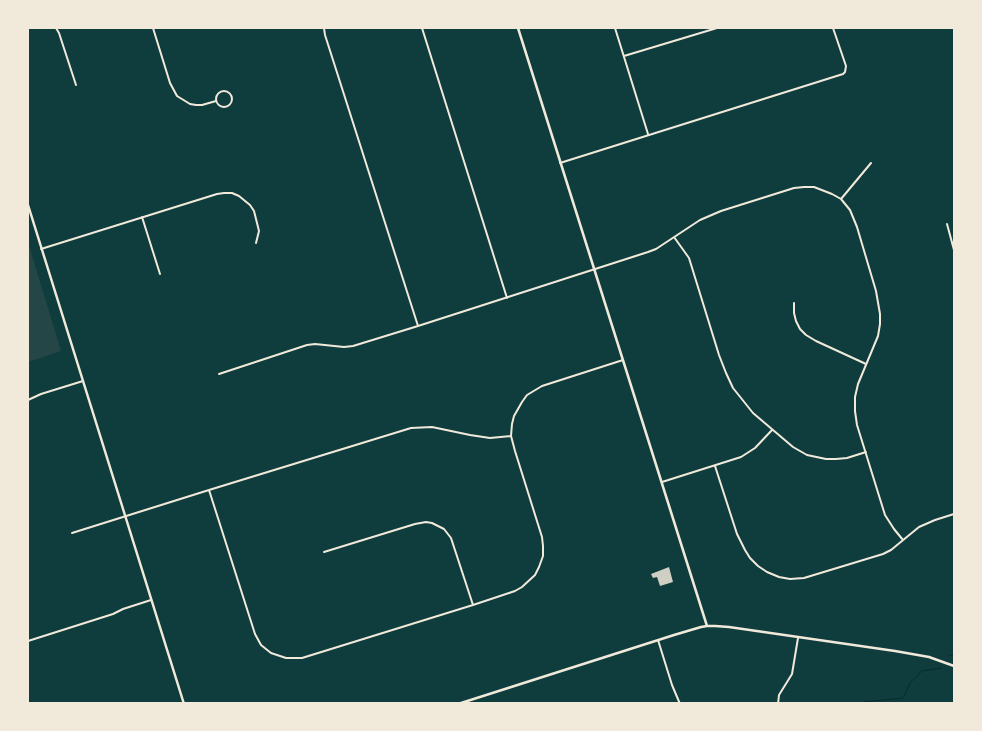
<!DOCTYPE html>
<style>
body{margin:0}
#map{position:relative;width:982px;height:731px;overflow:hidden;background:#0f3d3e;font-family:"Sofia Sans Condensed",sans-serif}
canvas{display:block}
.frame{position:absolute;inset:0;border:29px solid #f1e9da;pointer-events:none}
</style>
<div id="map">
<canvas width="982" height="731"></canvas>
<div class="frame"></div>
</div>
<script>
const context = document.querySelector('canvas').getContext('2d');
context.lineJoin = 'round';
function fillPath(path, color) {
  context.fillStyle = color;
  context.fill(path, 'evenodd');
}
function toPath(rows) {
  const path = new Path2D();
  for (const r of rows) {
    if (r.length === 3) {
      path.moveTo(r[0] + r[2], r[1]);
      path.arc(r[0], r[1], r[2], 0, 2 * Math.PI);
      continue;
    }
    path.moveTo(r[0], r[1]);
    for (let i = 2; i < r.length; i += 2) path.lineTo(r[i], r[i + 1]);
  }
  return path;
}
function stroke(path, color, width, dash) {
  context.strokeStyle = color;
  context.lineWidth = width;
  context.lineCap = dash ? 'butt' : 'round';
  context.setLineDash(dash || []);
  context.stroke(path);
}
fillPath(toPath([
 [28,242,61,351,28,362]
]), '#244646');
stroke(toPath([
 [949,655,954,656],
 [861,704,863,702,903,698,910,683,922,671,941,668]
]), '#0a2a2b', 1);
fillPath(toPath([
 [669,567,673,582,660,586,657,577,653,578,651,574]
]), '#cfcfc3');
stroke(toPath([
 [56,28,59,33,76,85],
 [153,28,170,83,177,96,190,104,196,105,202,105,216,101],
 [324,28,325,35,418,326],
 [422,28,507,298],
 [615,28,648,134],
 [624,56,717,28],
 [224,99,8],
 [560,163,843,74,845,72,846,66,833,28],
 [841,199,871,163],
 [142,217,160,274],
 [947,224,954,250],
 [674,237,689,258,719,355,726,373,733,388,753,413,793,447,807,455,826,459,836,459,847,458,866,452],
 [41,249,217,194,224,193,232,193,239,196,250,205,254,211,259,231,256,243],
 [794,303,794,313,796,321,800,329,806,335,816,341,866,364],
 [219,374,307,345,315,344,344,347,353,346,418,326,648,252,656,249,700,220,721,211,794,188,804,187,814,187,832,194,841,199,850,210,857,227,876,291,880,314,880,324,878,336,858,384,855,397,855,411,857,425,885,515,894,529,903,540],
 [28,400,41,394,83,381],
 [715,466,737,534,745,550,750,558,758,566,767,572,779,577,790,579,804,578,883,554,891,550,919,527,935,520,954,514],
 [662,482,741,457,755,448,772,430],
 [209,490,255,634,261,645,271,653,286,658,302,658,473,605,515,591,522,587,535,575,539,567,543,556,543,546,542,537,515,451,511,436,512,424,514,416,522,402,527,395,542,386,623,360],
 [72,533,209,490,411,428,432,427,470,435,490,438,511,436],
 [324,552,415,524,426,522,432,523,444,529,451,538,473,605],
 [658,640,672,685,680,704],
 [28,641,113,614,123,609,151,600],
 [778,704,779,695,792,674,798,638]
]), '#f1e9da', 2);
stroke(toPath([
 [518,28,707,626],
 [28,205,184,704],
 [458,704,674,635,701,627,707,626,715,626,729,627,895,651,929,657,954,666]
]), '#f1e9da', 2.5);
</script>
